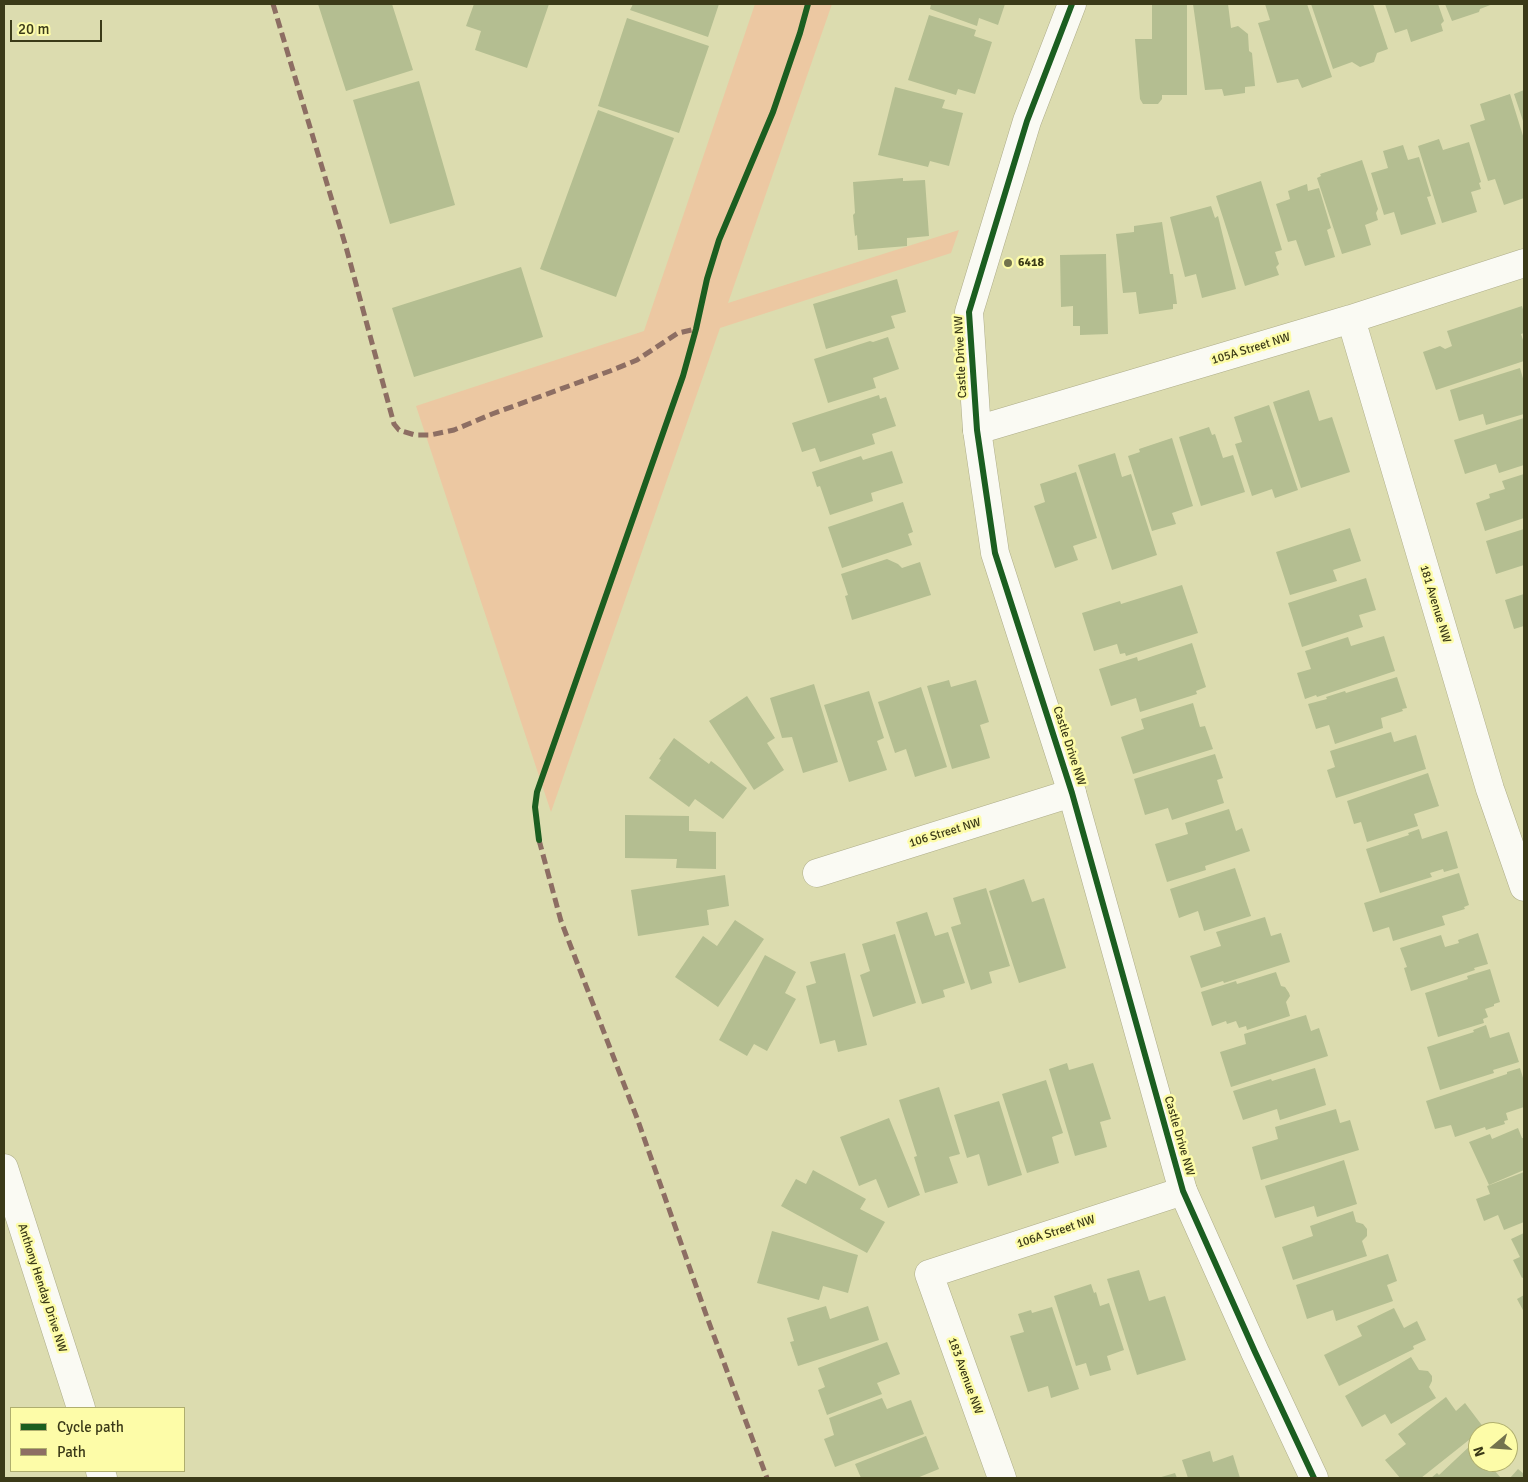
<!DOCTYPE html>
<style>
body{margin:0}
#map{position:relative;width:1528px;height:1482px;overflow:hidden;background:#dcdcaf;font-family:Signika,sans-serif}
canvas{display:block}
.frame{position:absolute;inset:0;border:5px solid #3b3a18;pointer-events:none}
.legend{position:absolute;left:10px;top:1407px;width:175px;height:65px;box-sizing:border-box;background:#fdfca8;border:1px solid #afae6e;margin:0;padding:6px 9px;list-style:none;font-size:15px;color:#3b3a18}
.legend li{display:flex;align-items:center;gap:10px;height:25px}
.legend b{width:25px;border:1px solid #afae6e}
.north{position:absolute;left:1468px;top:1422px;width:50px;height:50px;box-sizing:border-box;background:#fdfca8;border:1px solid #afae6e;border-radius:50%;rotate:252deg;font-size:14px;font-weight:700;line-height:20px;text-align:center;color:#3b3a18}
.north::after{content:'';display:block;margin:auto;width:18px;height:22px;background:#73734d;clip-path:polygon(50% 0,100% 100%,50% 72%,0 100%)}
.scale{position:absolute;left:10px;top:20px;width:92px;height:22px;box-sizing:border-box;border:2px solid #3b3a18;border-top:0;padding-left:6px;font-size:15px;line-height:18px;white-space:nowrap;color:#3b3a18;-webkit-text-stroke:4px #fdfca8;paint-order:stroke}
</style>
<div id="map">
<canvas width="1528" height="1482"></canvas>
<div class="frame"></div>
<ul class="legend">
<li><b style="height:6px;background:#1b5e20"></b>Cycle path</li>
<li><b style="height:6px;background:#8d6e63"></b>Path</li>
</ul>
<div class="north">N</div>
<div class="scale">20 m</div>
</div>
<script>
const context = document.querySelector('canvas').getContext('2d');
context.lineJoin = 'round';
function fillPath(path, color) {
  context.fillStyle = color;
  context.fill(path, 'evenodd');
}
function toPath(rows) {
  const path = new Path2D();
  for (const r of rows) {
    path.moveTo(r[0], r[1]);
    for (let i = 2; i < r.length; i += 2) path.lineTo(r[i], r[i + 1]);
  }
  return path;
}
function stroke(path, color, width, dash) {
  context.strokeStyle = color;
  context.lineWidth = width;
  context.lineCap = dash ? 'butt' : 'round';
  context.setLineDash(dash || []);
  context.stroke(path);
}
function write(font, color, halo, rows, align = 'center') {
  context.font = font + ' Signika,sans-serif';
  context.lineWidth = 5;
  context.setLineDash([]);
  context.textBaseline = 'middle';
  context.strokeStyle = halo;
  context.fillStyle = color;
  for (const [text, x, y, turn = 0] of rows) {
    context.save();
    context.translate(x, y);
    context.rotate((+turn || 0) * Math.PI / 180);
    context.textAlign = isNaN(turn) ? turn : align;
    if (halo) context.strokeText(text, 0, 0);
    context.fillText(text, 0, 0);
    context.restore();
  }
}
fillPath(toPath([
 [755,4,832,4,728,303,959,230,951,253,720,328,551,812,416,406,644,331]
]), '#ecc8a2');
fillPath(toPath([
 [318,4,392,4,413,70,346,91],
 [474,4,549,4,527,68,475,50,481,31,466,26],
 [633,4,719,4,708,37,630,10],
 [931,4,1005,4,998,25,979,18,977,26,930,9],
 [1152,4,1187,4,1187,95,1162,95,1162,99,1158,104,1143,104,1140,99,1135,39,1152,39],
 [1193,4,1228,4,1231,28,1238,26,1248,34,1249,51,1252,53,1255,86,1245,87,1245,93,1224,96,1222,89,1205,90],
 [1265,4,1307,4,1332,77,1302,88,1298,79,1277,83,1258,23,1270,20],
 [1311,4,1373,4,1388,49,1377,53,1374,62,1360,67,1352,62,1333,69],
 [1385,4,1438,4,1444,21,1441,24,1443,31,1411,42,1407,29,1395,33],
 [1445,4,1493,4,1480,9,1479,12,1452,21],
 [929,15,976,30,974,36,992,42,975,94,958,89,956,95,908,80],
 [627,18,709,46,679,133,598,106],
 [419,81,455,205,390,224,353,100],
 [895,87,945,100,942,108,963,113,949,166,930,161,928,167,878,155],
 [1524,90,1524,124,1514,94],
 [1510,94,1524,139,1524,198,1504,205,1495,179,1488,181,1470,125,1485,120,1480,104],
 [598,110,674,138,616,297,540,269],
 [1439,139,1443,150,1469,142,1481,182,1479,183,1481,189,1471,192,1477,212,1442,223,1418,146],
 [1403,145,1408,160,1419,157,1431,196,1427,197,1436,224,1401,235,1394,212,1384,215,1371,173,1388,168,1383,151],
 [1362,160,1378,209,1376,213,1378,220,1365,225,1371,245,1342,254,1317,178,1321,176,1320,174],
 [903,178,903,181,925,180,929,236,907,238,907,246,858,250,857,235,855,236,853,215,855,213,853,182],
 [1261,181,1282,250,1275,252,1279,264,1276,267,1279,275,1245,286,1216,196],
 [1307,184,1308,191,1319,188,1331,228,1327,230,1335,257,1305,266,1296,240,1288,242,1276,204,1290,199,1288,191],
 [1211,206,1215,218,1218,216,1236,289,1202,298,1196,274,1185,277,1170,217],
 [1162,222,1170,274,1173,274,1177,304,1173,304,1173,309,1139,314,1136,292,1123,293,1116,234,1134,232,1134,226],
 [1106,254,1108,334,1080,335,1080,326,1073,326,1073,306,1061,307,1060,255],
 [521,267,543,337,414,377,392,308],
 [897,279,906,312,891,316,895,328,826,349,813,304],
 [1522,306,1524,313,1524,333,1521,334,1524,343,1524,361,1436,390,1423,352,1440,346,1445,349,1452,346,1447,331],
 [888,337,899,369,873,378,876,388,828,403,814,359,870,341,873,342],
 [1520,368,1524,382,1524,414,1486,425,1483,414,1459,421,1450,390],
 [1309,390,1319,421,1332,417,1350,472,1301,488,1273,402],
 [879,395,880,399,886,397,896,426,872,434,875,444,820,462,815,448,802,452,792,423],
 [1269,405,1298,490,1275,498,1272,489,1252,496,1235,444,1242,442,1234,417],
 [1524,418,1524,465,1499,473,1496,464,1465,474,1454,440],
 [1209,427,1212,435,1215,434,1223,458,1233,455,1245,492,1201,506,1179,437],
 [1172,438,1193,506,1172,513,1176,524,1152,531,1128,456,1140,452,1139,449],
 [892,451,903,483,871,493,873,501,830,515,820,486,817,487,812,472,861,456,863,460],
 [1115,453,1122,477,1131,474,1157,555,1112,570,1078,465],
 [1076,472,1097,538,1073,546,1078,560,1055,568,1034,506,1045,502,1040,484],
 [1524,474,1524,518,1485,531,1476,503,1490,498,1489,494,1505,489,1502,481],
 [903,502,913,532,908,534,912,545,842,568,828,527],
 [1350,528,1361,561,1333,570,1337,581,1290,595,1276,552],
 [1524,529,1524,565,1496,574,1486,541],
 [887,559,898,564,902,568,920,562,931,595,852,620,845,596,848,595,841,574],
 [1366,578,1376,610,1359,615,1363,627,1302,647,1288,603],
 [1182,585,1198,633,1126,656,1125,653,1120,654,1117,644,1094,651,1082,613,1120,601,1121,604],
 [1524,594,1524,626,1514,629,1505,600],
 [1384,636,1395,671,1317,697,1316,695,1305,699,1297,673,1311,669,1305,651,1348,637,1351,646],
 [1192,643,1206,687,1196,691,1197,694,1140,712,1136,698,1111,706,1099,669,1137,657,1138,661],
 [1397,677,1407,708,1402,709,1403,711,1381,718,1383,728,1335,744,1329,725,1316,729,1308,704,1327,699,1326,697,1345,691,1346,693],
 [949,680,951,687,976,680,989,722,980,725,990,758,952,769,927,686],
 [814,684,838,762,803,773,792,737,782,738,770,698],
 [921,687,947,767,915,777,906,749,895,753,878,702],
 [869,691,884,738,877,741,887,770,849,782,824,705],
 [747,696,775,738,767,743,784,770,754,790,709,721],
 [1193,703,1200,727,1205,726,1213,749,1133,774,1121,737,1144,729,1141,719],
 [1391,732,1394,742,1416,735,1426,769,1336,798,1327,770,1335,767,1330,751],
 [674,738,709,764,711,761,747,788,723,819,695,799,689,807,649,778,661,760,659,759],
 [1215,754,1223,778,1217,780,1224,803,1172,820,1168,808,1145,815,1134,779],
 [1428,773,1439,806,1414,814,1418,826,1367,842,1361,822,1354,824,1347,801],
 [1229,809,1236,831,1242,828,1250,851,1205,866,1206,870,1167,882,1155,844,1188,834,1185,823],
 [625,815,689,816,689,831,716,832,716,869,676,868,677,859,625,858],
 [1419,829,1422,839,1447,831,1458,868,1444,872,1443,869,1430,873,1432,877,1380,893,1366,849,1409,835,1408,833],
 [1235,868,1251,916,1204,931,1198,911,1179,918,1170,889],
 [1459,873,1469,905,1464,907,1465,909,1442,916,1445,925,1393,941,1389,927,1373,932,1364,903],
 [725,875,729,906,707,910,709,925,638,936,631,890],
 [1024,879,1032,902,1044,898,1066,968,1019,983,989,891],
 [986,888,1010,966,989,972,992,983,971,990,951,927,961,924,953,898],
 [927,912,935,936,948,932,965,983,943,990,945,997,922,1004,896,922],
 [1265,917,1271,936,1281,933,1290,962,1224,983,1223,981,1201,988,1190,956,1221,946,1216,932],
 [735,920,764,939,718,1007,675,977,703,936,717,946],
 [1478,933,1488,964,1474,968,1475,970,1411,991,1404,968,1407,967,1400,948,1441,935,1445,947,1459,943,1458,940],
 [895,934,916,1003,873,1017,860,975,870,971,862,944],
 [845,953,867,1045,838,1052,835,1040,820,1044,806,986,816,983,810,962],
 [765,955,796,972,785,993,796,999,767,1051,754,1044,747,1056,719,1040],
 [1490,969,1500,1002,1494,1004,1494,1006,1485,1009,1488,1017,1483,1019,1484,1023,1438,1037,1425,993,1468,979,1467,976],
 [1276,972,1281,986,1285,987,1289,993,1290,996,1286,1002,1290,1016,1247,1030,1246,1026,1239,1028,1236,1021,1227,1024,1226,1021,1212,1026,1201,992,1236,981,1237,984],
 [1306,1015,1311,1031,1319,1028,1328,1056,1231,1087,1220,1052,1246,1044,1244,1034],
 [1486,1025,1490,1038,1509,1032,1519,1062,1493,1070,1494,1073,1440,1090,1427,1047,1474,1032,1473,1030],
 [1067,1063,1069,1070,1093,1063,1111,1119,1100,1122,1107,1147,1075,1156,1049,1069],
 [1315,1068,1326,1105,1280,1120,1277,1109,1243,1120,1233,1091,1271,1079,1272,1081],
 [1520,1068,1524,1081,1524,1107,1506,1113,1508,1120,1504,1121,1505,1124,1486,1130,1485,1127,1455,1137,1451,1125,1435,1129,1426,1101,1507,1074,1507,1072],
 [1046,1080,1063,1133,1052,1137,1059,1163,1027,1173,1002,1094],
 [939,1087,960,1154,949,1157,958,1183,925,1193,914,1157,917,1156,899,1100],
 [999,1101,1022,1175,988,1186,979,1154,967,1158,954,1115],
 [1336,1109,1340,1123,1350,1120,1359,1150,1261,1180,1252,1147,1278,1139,1275,1127],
 [889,1118,920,1195,888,1208,876,1179,859,1186,840,1137],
 [1518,1128,1522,1138,1524,1138,1524,1170,1489,1185,1469,1142,1490,1134,1492,1139],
 [1344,1160,1357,1204,1317,1217,1314,1206,1275,1218,1265,1186],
 [813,1170,866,1199,860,1209,885,1222,867,1253,781,1206,796,1179,806,1184],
 [1524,1172,1524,1222,1504,1230,1498,1215,1484,1221,1476,1199,1490,1194,1487,1186],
 [1353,1211,1356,1222,1363,1224,1367,1229,1367,1236,1362,1241,1367,1256,1293,1280,1282,1247,1313,1236,1310,1226],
 [772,1231,858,1255,848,1293,823,1286,819,1300,757,1283],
 [1524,1233,1524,1277,1522,1278,1513,1260,1520,1257,1511,1239],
 [1388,1254,1397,1281,1387,1285,1393,1301,1336,1321,1333,1310,1307,1319,1296,1285],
 [1139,1270,1149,1301,1165,1296,1186,1360,1137,1375,1107,1279],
 [1091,1284,1094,1293,1096,1292,1100,1306,1109,1303,1124,1350,1107,1356,1111,1370,1090,1376,1086,1363,1076,1366,1054,1296],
 [1524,1295,1524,1312,1517,1299],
 [826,1306,830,1319,868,1306,879,1340,798,1366,790,1342,794,1341,787,1318],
 [1052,1307,1079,1389,1051,1398,1048,1386,1028,1392,1010,1336,1024,1332,1018,1314,1031,1310,1032,1313],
 [1394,1308,1404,1328,1417,1321,1426,1340,1413,1346,1414,1349,1339,1386,1324,1355,1362,1336,1357,1326],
 [887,1342,900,1374,877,1383,882,1394,827,1415,818,1390,825,1387,818,1368],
 [1411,1357,1419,1370,1428,1371,1432,1376,1432,1381,1429,1387,1436,1398,1391,1424,1385,1414,1362,1427,1345,1396],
 [1446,1397,1456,1411,1465,1403,1484,1428,1421,1478,1400,1478,1385,1460,1406,1444,1398,1434],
 [882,1398,887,1409,911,1400,924,1434,835,1467,824,1439,834,1435,829,1418],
 [926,1436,939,1469,917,1478,861,1478,855,1464],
 [1471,1445,1478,1453,1478,1462,1495,1462,1494,1470,1501,1478,1431,1478,1437,1473,1439,1475],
 [1210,1451,1213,1462,1233,1455,1240,1478,1188,1478,1182,1460],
 [1518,1469,1524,1474,1524,1478,1510,1478],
 [1175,1473,1177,1478,1158,1478]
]), '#b4be91');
const minor = toPath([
 [1351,319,1490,789,1524,887],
 [977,430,1351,319,1524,263],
 [817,873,1072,793],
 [1002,1478,929,1274,1183,1191]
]);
const tertiary = toPath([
 [1072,4,1027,121,969,312,977,430,995,553,1072,793,1183,1191,1255,1352,1314,1478]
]);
const motorway = toPath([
 [4,1168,81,1408],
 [100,1471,103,1478]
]);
stroke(minor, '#aead89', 29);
stroke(tertiary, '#aead89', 29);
stroke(motorway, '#aead89', 29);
stroke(minor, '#fafaf3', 28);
stroke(tertiary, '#fafaf3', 28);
stroke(motorway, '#fafaf3', 28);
stroke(toPath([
 [273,4,346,247,394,424,399,430,415,435,430,435,454,430,492,414,610,371,637,360,678,333,696,329],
 [539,840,561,921,637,1118,708,1320,767,1478]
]), '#8d6e63', 5, [10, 5]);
stroke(toPath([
 [1072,4,1027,121,969,312,977,430,995,553,1072,793,1183,1191,1255,1352,1314,1478],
 [539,840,535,807,537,792,683,376,696,329,707,279,719,240,773,112,800,33,808,4]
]), '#1b5e20', 6);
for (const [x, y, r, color] of [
 [1008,263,5,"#73734d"]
]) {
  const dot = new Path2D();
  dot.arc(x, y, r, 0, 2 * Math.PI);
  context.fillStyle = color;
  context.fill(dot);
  stroke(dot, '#fdfca8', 2);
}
write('bold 12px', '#3b3a18', '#fdfca8', [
 ["6418",1018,263]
], 'left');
write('12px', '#3b3a18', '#fdfca8', [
 ["105A Street NW",1251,349,-17],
 ["Castle Drive NW",961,357,-93],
 ["181 Avenue NW",1435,604,73],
 ["Castle Drive NW",1069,746,72],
 ["106 Street NW",945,833,-17],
 ["Castle Drive NW",1179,1136,74],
 ["106A Street NW",1056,1232,-18],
 ["Anthony Henday Drive NW",42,1288,72],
 ["183 Avenue NW",965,1376,70]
]);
</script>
